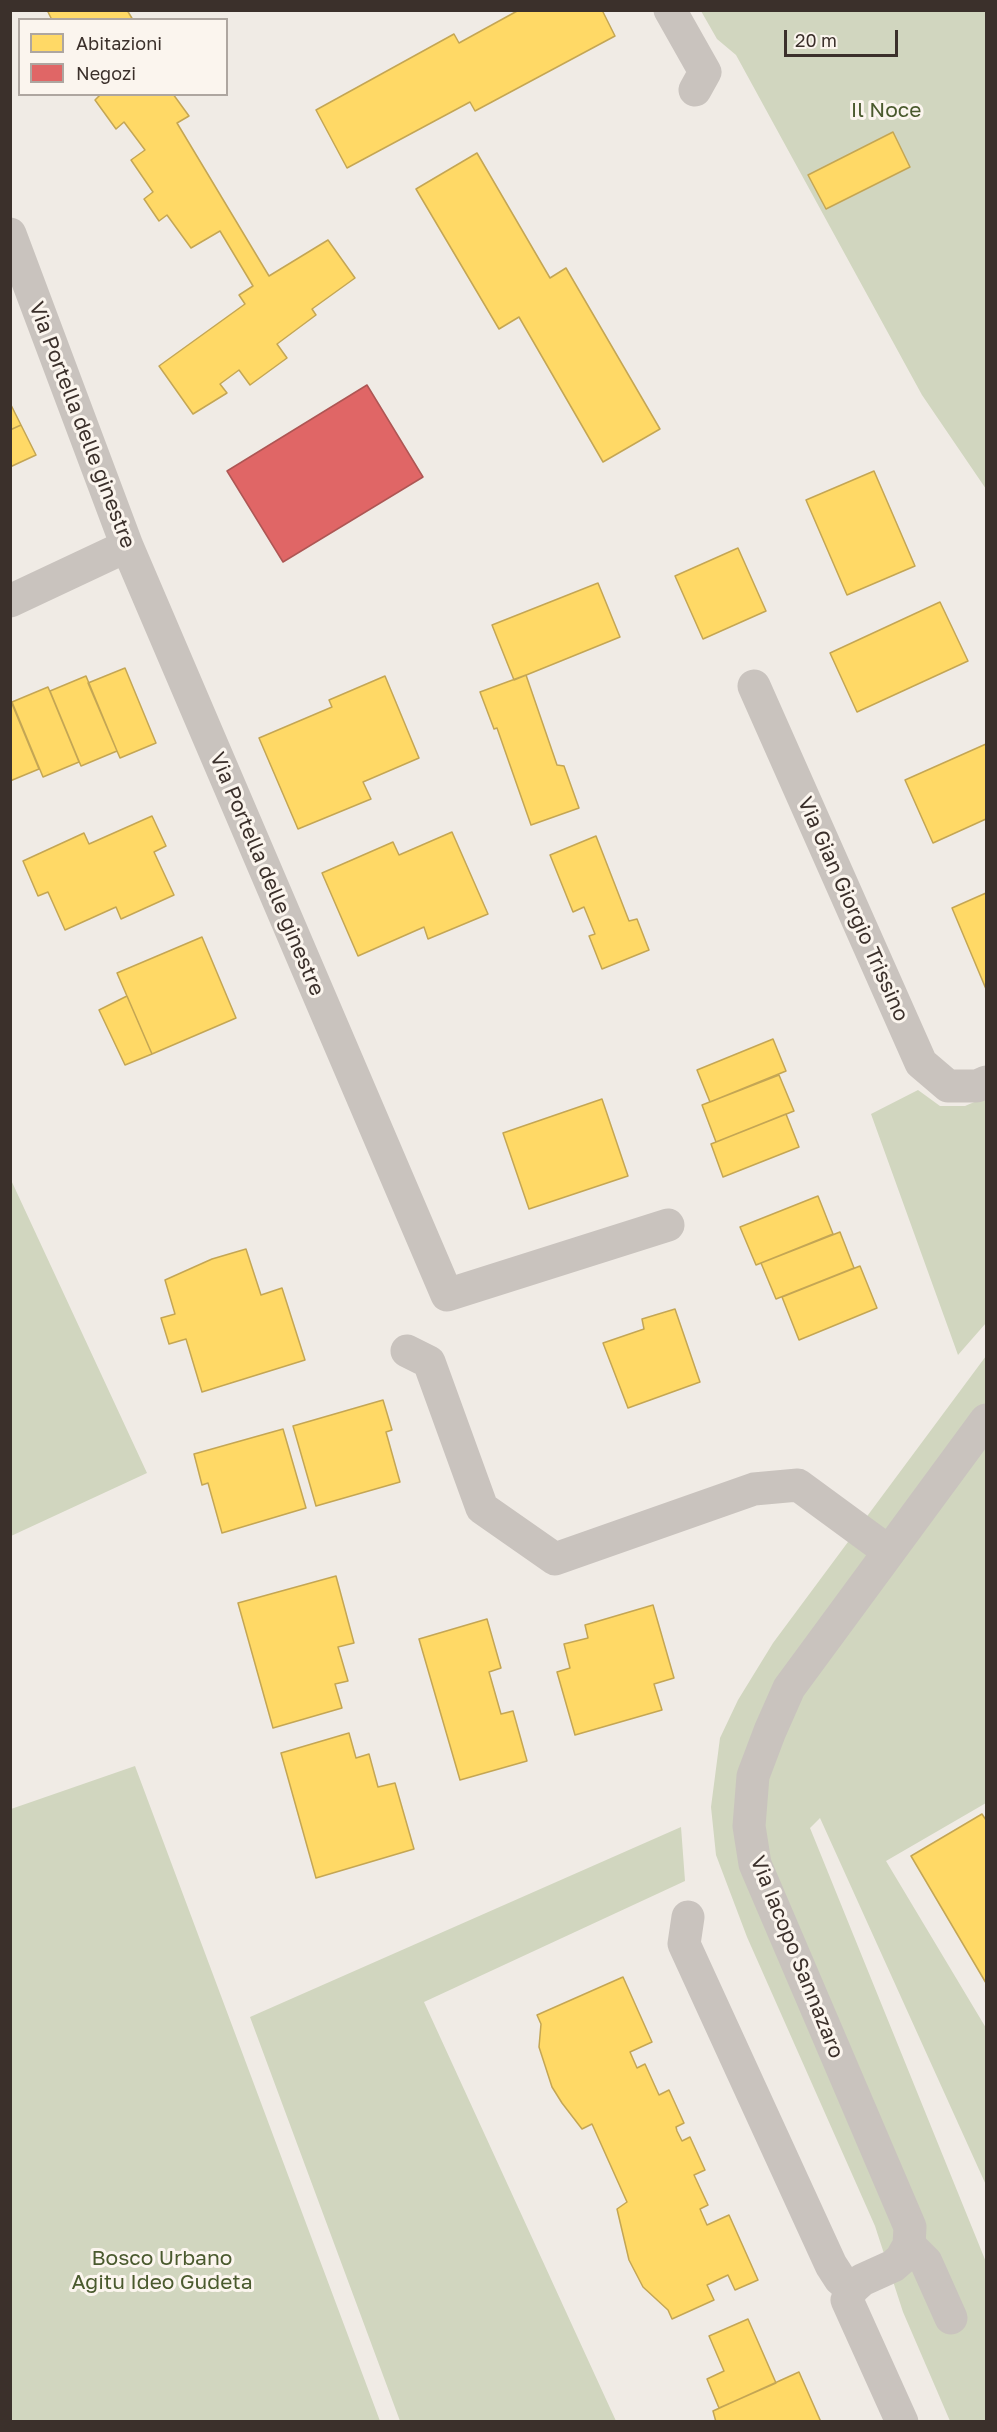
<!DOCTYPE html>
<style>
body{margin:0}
#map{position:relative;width:997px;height:2432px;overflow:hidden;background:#f0ebe5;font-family:"Golos Text",sans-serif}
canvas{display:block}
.frame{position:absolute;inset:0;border:12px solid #3b302b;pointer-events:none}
.legend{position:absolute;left:18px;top:18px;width:210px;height:78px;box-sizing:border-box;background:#fbf5ee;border:2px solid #aea6a0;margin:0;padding:8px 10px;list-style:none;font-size:18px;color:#3b302b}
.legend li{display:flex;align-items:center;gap:12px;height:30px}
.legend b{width:30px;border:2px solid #aea6a0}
.scale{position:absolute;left:784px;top:30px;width:114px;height:27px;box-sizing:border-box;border:3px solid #3b302b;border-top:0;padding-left:8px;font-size:18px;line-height:21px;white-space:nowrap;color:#3b302b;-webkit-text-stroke:4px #fbf5ee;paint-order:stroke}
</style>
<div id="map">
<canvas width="997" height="2432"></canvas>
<div class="frame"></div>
<ul class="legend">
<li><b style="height:16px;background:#ffd966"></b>Abitazioni</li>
<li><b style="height:16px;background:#e06666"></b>Negozi</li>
</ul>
<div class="scale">20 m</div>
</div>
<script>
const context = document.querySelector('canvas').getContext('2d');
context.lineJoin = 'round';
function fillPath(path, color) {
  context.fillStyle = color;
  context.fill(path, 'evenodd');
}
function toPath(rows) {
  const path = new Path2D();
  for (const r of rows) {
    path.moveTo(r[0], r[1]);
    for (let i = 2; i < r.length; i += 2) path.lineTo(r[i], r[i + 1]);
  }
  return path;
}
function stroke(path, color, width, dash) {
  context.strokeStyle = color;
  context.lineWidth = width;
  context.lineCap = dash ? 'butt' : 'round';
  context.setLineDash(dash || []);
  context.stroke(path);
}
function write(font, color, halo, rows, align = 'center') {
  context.font = font + ' "Golos Text",sans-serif';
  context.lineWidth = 6;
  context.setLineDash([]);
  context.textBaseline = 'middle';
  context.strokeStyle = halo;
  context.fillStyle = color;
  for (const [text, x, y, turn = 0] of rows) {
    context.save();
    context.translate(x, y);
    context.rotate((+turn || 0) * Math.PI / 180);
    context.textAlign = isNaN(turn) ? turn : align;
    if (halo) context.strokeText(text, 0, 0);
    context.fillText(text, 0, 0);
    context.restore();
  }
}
fillPath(toPath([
 [701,11,986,11,986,489,922,395,736,55,717,39],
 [918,1090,940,1106,965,1106,986,1097,986,1323,958,1355,871,1114],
 [11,1180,147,1473,11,1536,10,1536],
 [986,1356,986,1803,886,1861,986,2028,986,2185,820,1818,810,1828,986,2262,986,2421,950,2421,903,2312,875,2226,747,1937,716,1855,711,1807,720,1738,738,1700,773,1643],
 [135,1766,380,2421,11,2421,11,1809],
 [681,1827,685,1881,424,2002,616,2421,400,2421,250,2017]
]), '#d1d6bf');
const homes = toPath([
 [47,10,127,10,133,20,52,20,47,10],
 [519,10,602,10,615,36,475,111,470,102,347,168,316,110,454,34,459,43,519,10],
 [101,94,173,94,189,116,177,123,269,276,328,240,355,278,312,309,316,315,277,344,287,358,250,385,239,370,220,384,227,393,193,414,159,366,245,304,239,295,253,286,220,231,191,248,167,215,159,221,144,199,153,192,131,160,145,150,124,122,116,129,95,100,101,94],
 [893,132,910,167,826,209,808,175,893,132],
 [477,153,550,278,566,268,660,429,603,462,519,317,499,329,416,189,477,153],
 [10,403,21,425,10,430,10,403],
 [21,425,36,455,10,467,10,430,21,425],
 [874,471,915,566,847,595,806,500,874,471],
 [738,548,766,611,703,639,675,576,738,548],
 [598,583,620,637,514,680,492,625,598,583],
 [940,602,968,661,857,712,830,653,940,602],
 [125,668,156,743,120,758,88,683,125,668],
 [526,675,557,765,564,766,579,808,531,825,497,728,494,729,480,692,526,675],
 [86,676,117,751,81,766,50,691,86,676],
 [385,676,419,758,363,782,371,799,298,829,259,738,332,707,329,700,385,676],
 [48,687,79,762,43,777,12,702,48,687],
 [10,699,39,769,10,781,10,699],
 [986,744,986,819,933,843,905,780,986,744],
 [152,816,166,846,154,852,174,895,121,919,116,907,65,930,48,892,38,896,23,861,84,833,89,844,152,816],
 [452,832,488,914,428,939,424,927,358,956,322,873,393,842,399,855,452,832],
 [596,836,629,921,637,919,649,950,602,969,589,936,595,934,584,907,573,912,550,855,596,836],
 [986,893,986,989,952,908,986,893],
 [202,937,236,1018,152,1054,117,973,202,937],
 [127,996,152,1054,125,1065,99,1010,127,996],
 [773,1039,786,1071,710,1102,697,1070,773,1039],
 [779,1075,794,1111,716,1142,702,1105,779,1075],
 [602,1099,628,1176,529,1209,503,1133,602,1099],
 [786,1114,799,1147,723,1177,711,1144,786,1114],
 [818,1196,833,1234,756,1265,740,1227,818,1196],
 [840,1232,854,1268,776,1299,761,1263,840,1232],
 [246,1249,261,1295,282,1288,305,1360,202,1392,186,1339,169,1344,161,1318,175,1314,165,1280,212,1259,246,1249],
 [860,1266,877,1308,799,1340,782,1297,860,1266],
 [675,1309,700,1382,628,1408,603,1343,644,1329,642,1319,675,1309],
 [383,1400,392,1430,386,1432,400,1482,316,1506,293,1426,383,1400],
 [283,1429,306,1508,222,1533,208,1483,202,1485,194,1454,283,1429],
 [336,1576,354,1643,338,1647,348,1681,335,1684,342,1708,273,1728,238,1603,336,1576],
 [653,1605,674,1678,654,1684,662,1710,575,1735,557,1672,570,1668,564,1644,588,1638,585,1625,653,1605],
 [487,1619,501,1668,489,1672,501,1714,513,1711,527,1761,460,1780,419,1639,487,1619],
 [349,1733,356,1758,369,1754,378,1787,395,1783,414,1849,316,1878,281,1753,349,1733],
 [982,1814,986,1820,986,1983,911,1856,982,1814],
 [623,1977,652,2042,630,2052,637,2068,645,2064,659,2095,669,2090,684,2123,676,2127,677,2131,682,2141,690,2137,705,2170,694,2175,708,2205,700,2209,707,2225,729,2215,758,2280,735,2290,728,2275,707,2285,714,2300,672,2319,668,2310,643,2287,629,2260,617,2209,627,2202,592,2124,582,2129,562,2103,552,2087,539,2047,541,2024,537,2015,623,1977],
 [748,2319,776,2383,719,2408,707,2379,724,2371,709,2336,748,2319],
 [799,2372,821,2422,716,2422,713,2411,799,2372]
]);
fillPath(homes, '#ffd966');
stroke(homes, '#c4a654', 1.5);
const shops = toPath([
 [367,385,423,477,283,562,227,471,367,385]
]);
fillPath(shops, '#e06666');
stroke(shops, '#ae5654', 1.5);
stroke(toPath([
 [670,10,705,72,695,90],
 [10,234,127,546,447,1295,668,1225],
 [10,601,127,546],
 [754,686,921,1063,948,1086,977,1086,986,1082],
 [407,1351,429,1362,482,1508,555,1559,754,1489,798,1485,888,1551],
 [688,1917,684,1944,831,2265,840,2279,852,2289,862,2280,893,2266,901,2259,909,2245],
 [852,2289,847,2300,902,2422],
 [951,2318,926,2262,909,2245,910,2227,755,1864,749,1826,753,1776,770,1731,789,1688,986,1420]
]), '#c9c3be', 33);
write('21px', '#4a5a2e', '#fbf5ee', [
 ["Il Noce",886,110],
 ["Bosco Urbano",162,2258],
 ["Agitu Ideo Gudeta",162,2282]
]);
write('21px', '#3b302b', '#fbf5ee', [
 ["Via Portella delle ginestre",82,425,69],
 ["Via Portella delle ginestre",267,874,67],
 ["Via Gian Giorgio Trissino",853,909,66],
 ["Via Iacopo Sannazaro",797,1957,68]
]);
</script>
